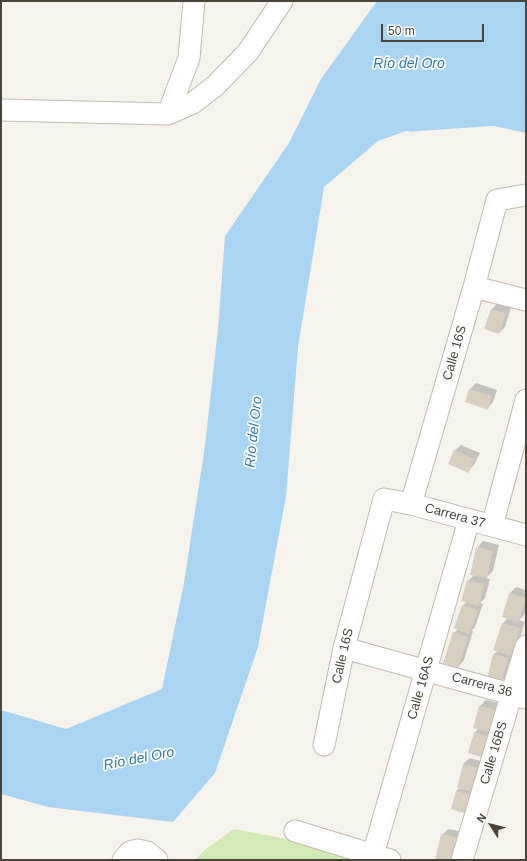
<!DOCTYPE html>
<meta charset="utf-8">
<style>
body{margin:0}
#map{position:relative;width:527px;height:861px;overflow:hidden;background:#f6f3ec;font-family:Helvetica,sans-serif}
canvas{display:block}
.frame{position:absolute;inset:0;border:2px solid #4b4439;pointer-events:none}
.north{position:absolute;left:471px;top:805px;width:40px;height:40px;-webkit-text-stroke:3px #fff;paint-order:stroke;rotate:306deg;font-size:11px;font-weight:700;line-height:16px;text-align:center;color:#4b4439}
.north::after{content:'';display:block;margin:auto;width:14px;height:18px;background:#4b4439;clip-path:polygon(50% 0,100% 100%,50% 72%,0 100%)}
.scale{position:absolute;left:381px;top:24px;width:103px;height:18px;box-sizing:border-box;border:2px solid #4b4439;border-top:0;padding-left:5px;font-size:12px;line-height:14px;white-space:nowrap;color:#4b4439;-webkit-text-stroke:3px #fff;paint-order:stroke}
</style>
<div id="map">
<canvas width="527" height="861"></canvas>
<div class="frame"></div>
<div class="north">N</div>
<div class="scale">50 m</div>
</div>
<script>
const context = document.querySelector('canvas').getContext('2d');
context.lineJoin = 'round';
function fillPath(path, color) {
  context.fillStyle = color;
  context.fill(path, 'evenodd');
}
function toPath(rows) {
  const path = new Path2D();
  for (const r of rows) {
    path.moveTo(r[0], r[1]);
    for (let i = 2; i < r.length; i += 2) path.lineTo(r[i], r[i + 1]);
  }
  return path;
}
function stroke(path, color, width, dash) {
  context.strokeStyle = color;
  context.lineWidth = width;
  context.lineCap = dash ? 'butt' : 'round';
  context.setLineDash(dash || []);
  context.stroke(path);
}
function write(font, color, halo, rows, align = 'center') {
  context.font = font + ' Helvetica,sans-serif';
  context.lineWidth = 3.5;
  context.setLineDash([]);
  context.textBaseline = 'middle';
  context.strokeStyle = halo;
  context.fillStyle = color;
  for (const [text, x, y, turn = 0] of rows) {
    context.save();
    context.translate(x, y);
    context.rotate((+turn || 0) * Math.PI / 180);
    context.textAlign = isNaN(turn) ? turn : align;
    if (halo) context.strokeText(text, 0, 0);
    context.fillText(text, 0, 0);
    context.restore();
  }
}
fillPath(toPath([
 [234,829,313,844,366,860,195,860,206,849]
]), '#d2eab5');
fillPath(toPath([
 [377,1,526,1,526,133,448,116,378,141,324,187,298,347,286,496,258,647,215,773,173,822,48,807,1,794,1,710,66,729,162,689,184,583,205,446,218,329,225,236,289,143,321,79]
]), '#a9d4f2');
fillPath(toPath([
 [498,303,511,307,505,327,499,333,485,328,492,309],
 [476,383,497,390,493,402,487,409,470,389],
 [461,445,480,453,474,465,468,471,454,451],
 [483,541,499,545,493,571,486,578,490,579,485,598,480,603,483,604,475,627,471,631,473,631,464,660,458,667,454,633,458,629,455,628,463,605,467,602,468,581,474,575,477,548],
 [516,587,526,590,526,610,524,615,519,620,525,622,508,675,502,681,494,654,498,651,495,650,503,623,508,618,503,617,510,593],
 [486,700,502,704,488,750,475,732,479,728,480,706],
 [470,758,484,762,473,807,456,791,460,788,463,764],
 [448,829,464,832,436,860,442,835]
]), '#0003');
stroke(toPath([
 [411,119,526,111]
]), '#a9d4f2', 25);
fillPath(toPath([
 [491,309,506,313,499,334,484,329],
 [469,389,492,396,488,410,465,402],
 [454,450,474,459,469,473,448,464],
 [476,547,493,551,487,578,470,575],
 [467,580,484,584,479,606,461,601],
 [509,593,526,598,518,623,502,617],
 [462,605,478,610,469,634,454,628],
 [502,623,520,628,511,656,493,650],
 [453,632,468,637,458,668,443,663],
 [493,654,508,658,502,682,487,679],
 [479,706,496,710,491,732,473,728],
 [474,732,488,736,482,757,468,753],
 [463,764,478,768,472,792,457,788],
 [456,791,472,795,467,814,451,809],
 [441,834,459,838,454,860,435,860]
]), '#d8cfc1');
const minor = toPath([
 [1,110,168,114,193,103,215,86,248,52,282,1],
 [168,114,189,58,194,1],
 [474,287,526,300],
 [411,504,474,287,497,200,526,195],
 [492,526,526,400],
 [344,648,525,698],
 [324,745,344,648,384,499,411,504,526,535],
 [295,831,390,860],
 [373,855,469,520],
 [123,860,130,852,138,850,147,852,157,860],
 [462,860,526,646]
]);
stroke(minor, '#c2bbae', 23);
stroke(minor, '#fff', 21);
write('13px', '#4b4439', '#fff', [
 ["Calle 16S",455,353,-74],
 ["Carrera 37",455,516,15],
 ["Calle 16S",343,656,-77],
 ["Carrera 36",482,685,15],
 ["Calle 16AS",421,688,-74],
 ["Calle 16BS",494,753,-73]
]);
write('italic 14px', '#2e7ab2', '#fff', [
 ["Río del Oro",409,64],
 ["Río del Oro",254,432,-84],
 ["Río del Oro",139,759,-11]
]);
</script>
